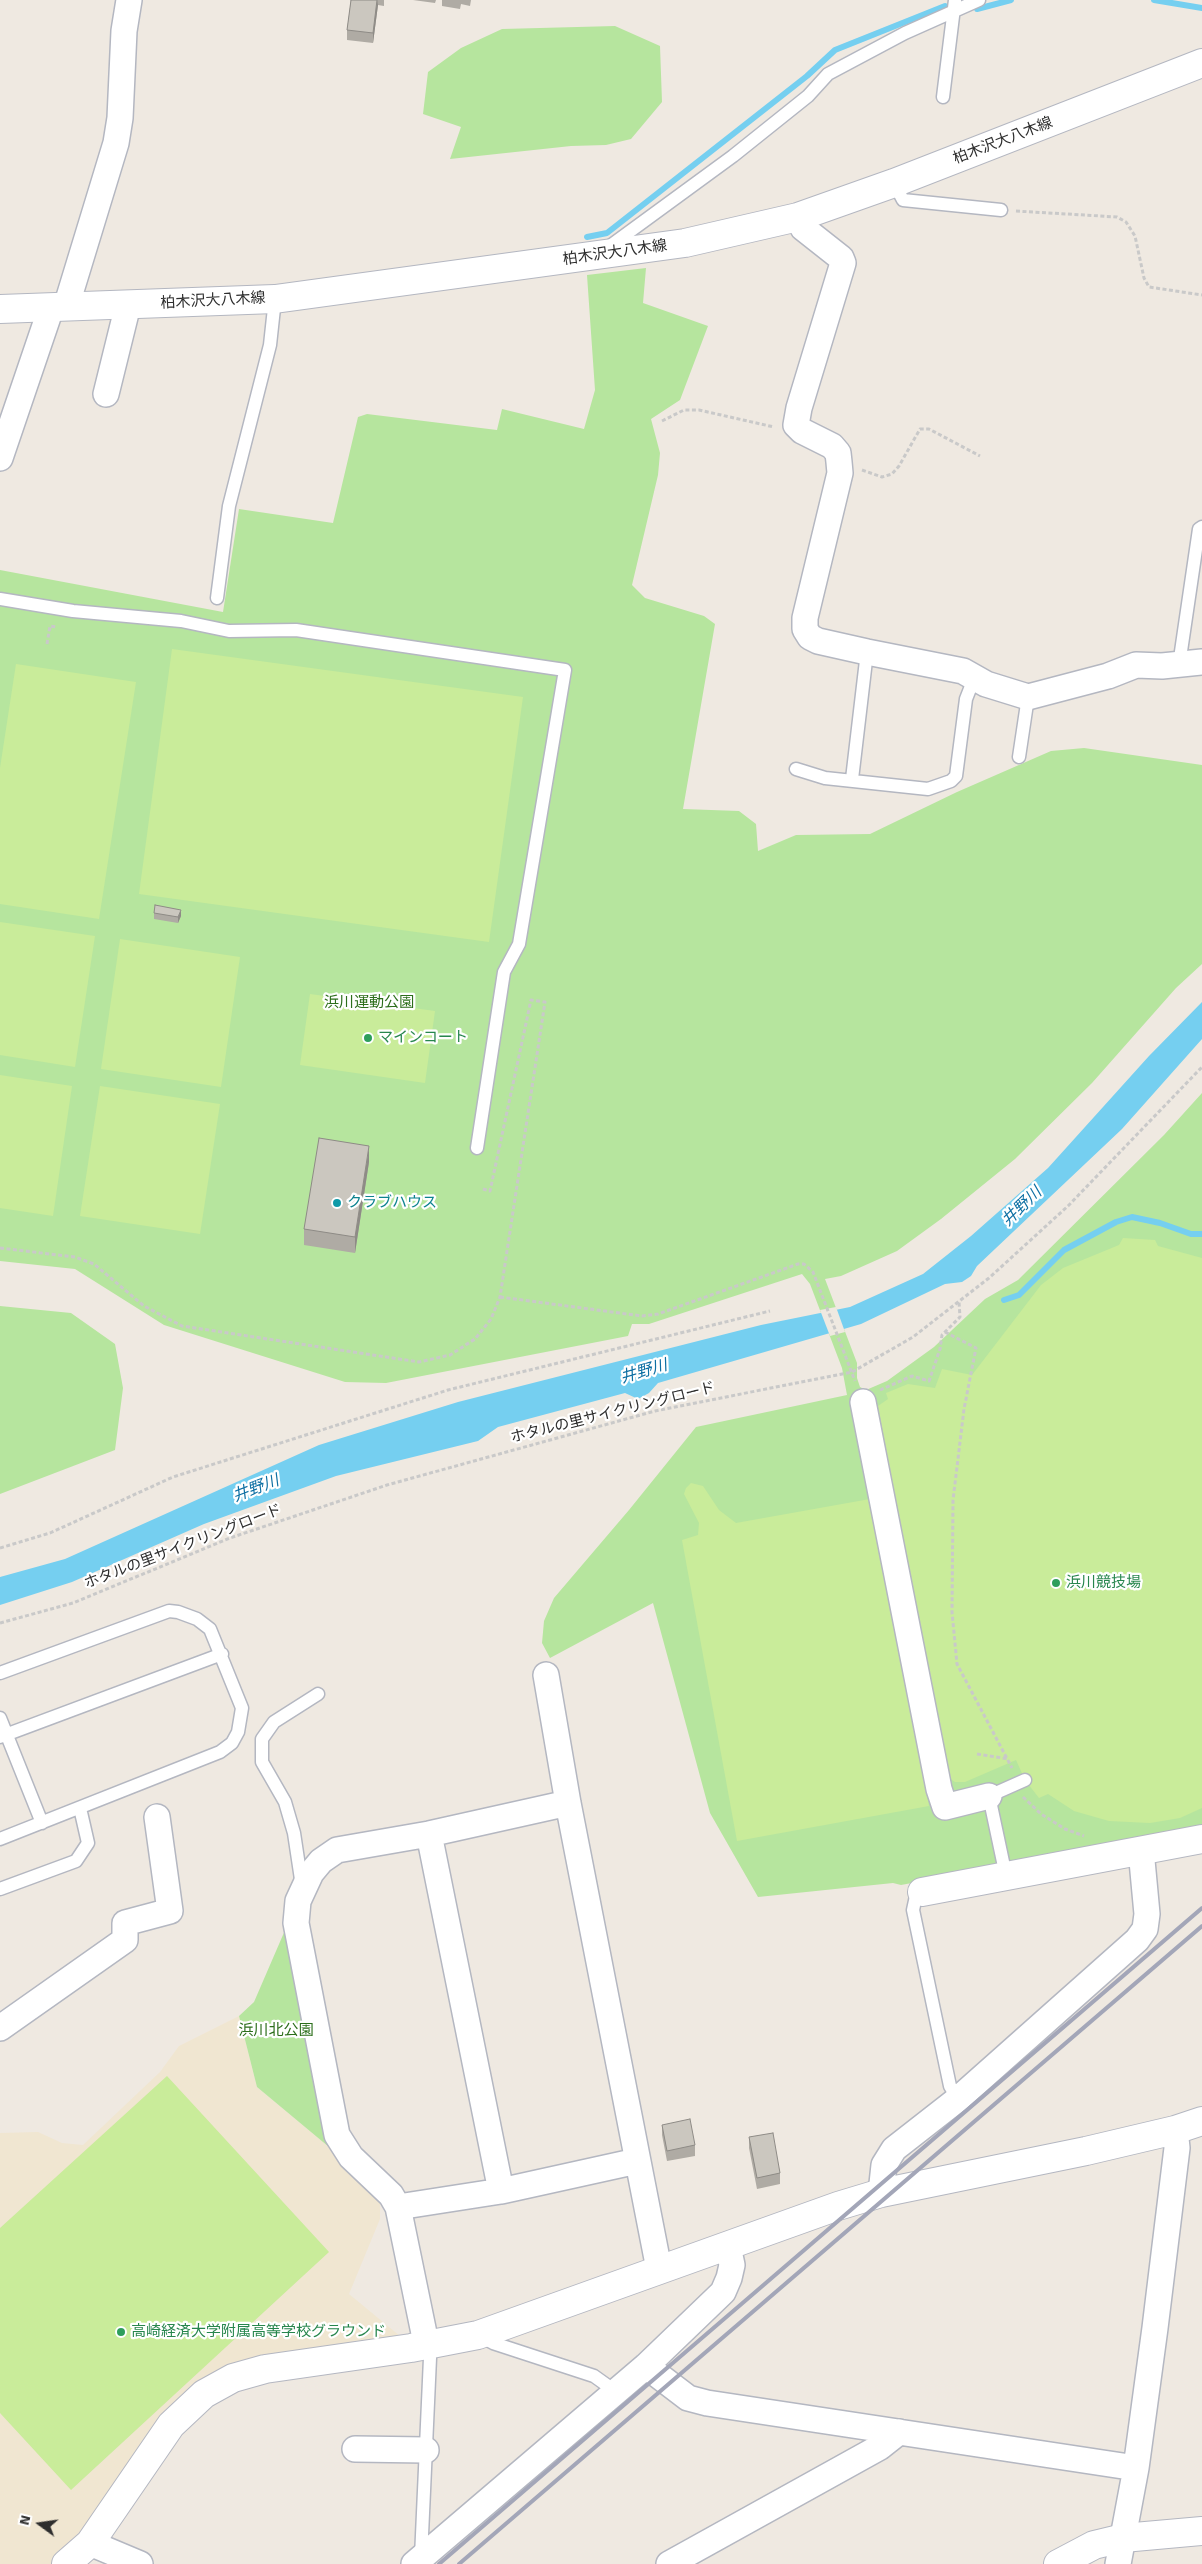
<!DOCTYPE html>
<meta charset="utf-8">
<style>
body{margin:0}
#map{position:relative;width:1202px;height:2564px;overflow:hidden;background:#efe9e1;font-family:Signika,sans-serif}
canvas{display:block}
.north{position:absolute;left:15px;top:2499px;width:50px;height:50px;-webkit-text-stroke:4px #fff;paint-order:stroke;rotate:284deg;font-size:14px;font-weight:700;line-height:20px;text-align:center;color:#2e2e2e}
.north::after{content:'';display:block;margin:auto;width:18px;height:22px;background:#2e2e2e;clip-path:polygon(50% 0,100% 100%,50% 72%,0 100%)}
</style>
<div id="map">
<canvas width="1202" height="2564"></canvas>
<div class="north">N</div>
</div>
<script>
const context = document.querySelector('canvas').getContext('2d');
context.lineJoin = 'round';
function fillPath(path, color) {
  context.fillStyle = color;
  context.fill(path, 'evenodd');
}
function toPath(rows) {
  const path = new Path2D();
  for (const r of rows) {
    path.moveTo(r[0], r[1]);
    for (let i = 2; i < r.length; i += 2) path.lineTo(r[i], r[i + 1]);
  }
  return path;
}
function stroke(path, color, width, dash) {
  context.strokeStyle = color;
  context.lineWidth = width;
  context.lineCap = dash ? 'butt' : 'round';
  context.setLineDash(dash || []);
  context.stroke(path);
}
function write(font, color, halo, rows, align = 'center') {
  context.font = font + ' Signika,"Noto Sans JP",sans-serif';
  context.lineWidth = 4.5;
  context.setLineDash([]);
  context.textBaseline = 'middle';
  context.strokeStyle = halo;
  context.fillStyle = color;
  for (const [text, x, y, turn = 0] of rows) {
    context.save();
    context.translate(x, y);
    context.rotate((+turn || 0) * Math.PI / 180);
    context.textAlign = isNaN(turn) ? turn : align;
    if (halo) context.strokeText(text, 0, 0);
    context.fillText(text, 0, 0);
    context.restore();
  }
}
fillPath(toPath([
 [239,2016,257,2087,329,2147,380,2201,380,2219,349,2294,406,2341,238,2368,83,2540,53,2564,0,2564,0,2133,38,2132,62,2143,83,2145,160,2072,179,2046]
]), '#f0e6d1');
fillPath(toPath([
 [615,26,660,46,662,102,631,139,606,145,571,146,450,159,461,127,423,114,428,72,461,48,502,29],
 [646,268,643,303,708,326,680,400,651,419,660,453,658,475,632,585,645,598,704,616,715,624,683,809,739,811,756,824,758,851,796,835,870,834,957,792,1051,751,1084,748,1202,765,1202,964,1176,988,1092,1083,1015,1159,941,1219,897,1251,841,1276,825,1279,857,1363,857,1378,860,1387,866,1390,887,1381,934,1347,985,1299,1018,1280,1164,1135,1202,1093,1202,1829,901,1885,893,1883,758,1897,710,1813,653,1603,550,1658,542,1643,544,1621,554,1598,629,1510,696,1427,847,1395,842,1368,810,1284,802,1274,649,1324,632,1324,628,1336,386,1383,345,1382,164,1325,75,1269,0,1261,0,570,223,612,239,509,333,523,358,417,367,414,497,430,502,409,584,429,595,390,587,275],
 [0,1306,71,1313,115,1344,123,1388,115,1450,0,1494],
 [289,1921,329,2147,257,2087,239,2016,254,2002]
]), '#b6e59e');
fillPath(toPath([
 [172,649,523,697,489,942,139,894],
 [16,664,136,682,99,919,0,904,0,768],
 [0,922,95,936,75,1067,0,1055],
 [120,939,240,957,221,1087,101,1069],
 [310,994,435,1011,425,1083,300,1065],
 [0,1075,72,1086,53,1216,0,1208],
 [100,1086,220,1104,200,1234,80,1216],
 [1123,1238,1155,1240,1158,1246,1202,1258,1202,1808,1180,1818,1150,1823,1109,1821,1074,1811,1048,1794,1039,1798,1025,1780,1016,1760,965,1782,955,1782,946,1776,878,1406,888,1399,886,1393,908,1384,935,1388,942,1369,972,1375,1041,1285,1063,1268,1119,1245],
 [691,1483,703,1486,719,1510,736,1523,870,1499,929,1806,737,1841,682,1540,698,1535,699,1523,684,1494,686,1488],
 [167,2076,329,2252,71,2490,0,2413,0,2228]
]), '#c9ec9a');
fillPath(toPath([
 [1202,1002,1202,1039,1122,1129,977,1266,971,1276,962,1282,945,1284,861,1324,658,1383,649,1393,638,1399,625,1393,498,1427,478,1441,336,1476,204,1524,72,1582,0,1605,0,1577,65,1559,319,1445,458,1402,761,1325,850,1307,923,1274,971,1236,1048,1168,1149,1056]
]), '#75cff0');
fillPath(toPath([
 [836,1307,845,1332,830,1336,820,1310]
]), '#efe9e1');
stroke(toPath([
 [1154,0,1202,8],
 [977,9,1011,0],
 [587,237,607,233,807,76,835,50,945,6],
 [1004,1300,1019,1295,1064,1250,1116,1222,1132,1217,1160,1223,1191,1234,1202,1234]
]), '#75cff0', 6);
const lane = toPath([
 [943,97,955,0],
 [894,183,903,200,1001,210],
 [610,246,733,156,808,96,828,74,905,33,979,0],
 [217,598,229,506,270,345,275,299],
 [0,599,73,611,181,621,229,631,296,630,565,670,519,944,504,972,477,1148],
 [1179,665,1199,529,1202,527],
 [1019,757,1028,697],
 [796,769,825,778,928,789,951,781,956,776,966,699,975,676],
 [852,779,867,652],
 [0,1673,169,1611,178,1612,197,1619,210,1629,242,1708,238,1732,232,1743,220,1752,0,1839],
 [0,1718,42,1823],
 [0,1737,222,1654],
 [1006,1876,989,1796,1025,1780],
 [302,1886,294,1833,285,1802,262,1762,262,1739,274,1722,318,1694],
 [0,1889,76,1861,88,1843,80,1808],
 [922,1892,916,1896,913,1910,950,2086,958,2099],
 [480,2336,493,2343,594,2376,615,2391],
 [421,2557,430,2358,426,2343]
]);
const street = toPath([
 [798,217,803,228,841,258,843,263,799,408,796,425,802,431,832,446,838,453,839,462,840,473,805,618,805,629,810,637,818,641,867,652,963,671,986,684,1028,697,1108,676,1136,665,1162,666,1202,662],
 [66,307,116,143,120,118,124,31,129,0],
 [106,394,128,305],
 [0,458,51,308],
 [863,1402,939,1789,945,1807,989,1796],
 [546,1675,568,1803,659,2269],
 [429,1834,501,2191],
 [0,2028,125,1940,125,1923,170,1911,157,1817],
 [881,2193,884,2165,894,2149,958,2099,1137,1940,1145,1929,1147,1914,1141,1850],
 [398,2207,501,2191,637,2161],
 [426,2343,398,2207,391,2195,351,2157,337,2135,296,1923,298,1901,311,1873,321,1861,337,1850,429,1834,568,1803],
 [646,2366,688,2398,707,2403,1136,2468],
 [355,2449,426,2450],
 [90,2543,140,2564],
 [414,2564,646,2366,723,2292,729,2278,732,2265,728,2246],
 [669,2564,880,2447,899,2432],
 [1118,2564,1136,2468,1155,2328,1177,2148,1175,2130]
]);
const secondary = toPath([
 [0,309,275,299,685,243,798,217,894,183,1202,63],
 [922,1892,1202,1839],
 [66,2564,90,2543,171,2425,204,2394,233,2378,265,2369,411,2348,478,2335,838,2206,881,2193,1086,2151,1175,2130,1202,2121],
 [1058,2564,1094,2545,1123,2538,1202,2531]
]);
stroke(lane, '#b4b7c1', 15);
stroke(street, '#b4b7c1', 28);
stroke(secondary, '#b4b7c1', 30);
stroke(toPath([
 [1016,211,1117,217,1126,222,1135,236,1144,278,1149,287,1202,295],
 [662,421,684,410,699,410,774,427],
 [862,470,882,477,892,474,899,466,920,429,929,429,980,456],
 [47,644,50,626,57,627],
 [0,1248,75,1257,94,1264,144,1306,182,1326,419,1362,450,1355,475,1339,491,1319,500,1297,545,1002,531,1000,490,1191,483,1189],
 [500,1297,642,1316,658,1314,798,1264,804,1264,813,1272,855,1381],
 [945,1332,976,1348,964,1409,953,1500,952,1612,957,1664,1012,1768],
 [880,1390,912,1376,929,1381,940,1349,942,1335,960,1317,959,1302],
 [0,1548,50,1533,173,1477,448,1390,770,1311],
 [0,1623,73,1603,230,1538,387,1485,655,1411,852,1372,913,1337,989,1278,1068,1206,1202,1067],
 [977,1754,1009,1759],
 [1023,1797,1041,1814,1065,1829,1084,1836]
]), '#c9c9c9', 3, [4, 2.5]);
stroke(lane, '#fff', 12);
stroke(street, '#fff', 25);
stroke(secondary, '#fff', 28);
stroke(toPath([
 [439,2564,1202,1908],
 [459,2564,1202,1926]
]), '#a3a6b8', 4);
fillPath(toPath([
 [351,0,384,0,384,6,378,5,373,43,347,40,347,30],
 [413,0,436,0,435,3],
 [442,0,471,0,470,6,461,4,460,9,442,6],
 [154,913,181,916,178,923,154,919],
 [369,1162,355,1253,304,1245,304,1229],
 [662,2125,695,2145,695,2156,667,2161,662,2135],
 [749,2137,780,2173,780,2184,757,2189,749,2148]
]), '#afaba4');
fillPath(toPath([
 [377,0,378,5,373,43,373,33],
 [181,910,181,916,178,923,178,917],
 [369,1146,369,1162,355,1253,355,1237]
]), '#8e8b86');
const building = toPath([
 [351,0,377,0,373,33,347,30,351,0],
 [155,905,181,910,178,917,154,913,155,905],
 [319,1138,369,1146,355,1237,304,1229,319,1138],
 [690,2119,695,2145,667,2151,662,2125,690,2119],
 [773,2133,780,2173,757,2178,749,2137,773,2133]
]);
fillPath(building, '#cbc7bf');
stroke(building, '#8e8b86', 1);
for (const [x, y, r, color] of [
 [368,1038,5,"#2e9e5b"],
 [337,1203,5,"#0f9aa8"],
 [1056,1583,5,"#2e9e5b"],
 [121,2332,5,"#2e9e5b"]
]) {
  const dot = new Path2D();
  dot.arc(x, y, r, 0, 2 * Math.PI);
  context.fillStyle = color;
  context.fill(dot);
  stroke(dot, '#fff', 2);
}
write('15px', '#2e2e2e', '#fff', [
 ["柏木沢大八木線",1003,141,-21],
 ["柏木沢大八木線",615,253,-8],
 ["柏木沢大八木線",213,301,-3],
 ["ホタルの里サイクリングロード",613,1413,-14],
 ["ホタルの里サイクリングロード",183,1547,-21]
]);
write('15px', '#2c6e1b', '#fff', [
 ["浜川運動公園",369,1003],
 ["浜川北公園",276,2031]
]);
write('15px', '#27864d', '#fff', [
 ["マインコート",378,1038],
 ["浜川競技場",1066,1583],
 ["高崎経済大学附属高等学校グラウンド",131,2332]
], 'left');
write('15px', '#0d838f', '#fff', [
 ["クラブハウス",347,1203]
], 'left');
write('italic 16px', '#0d6fa3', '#fff', [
 ["井野川",1022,1207,-44],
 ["井野川",644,1372,-16],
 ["井野川",256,1489,-21]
]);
</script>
